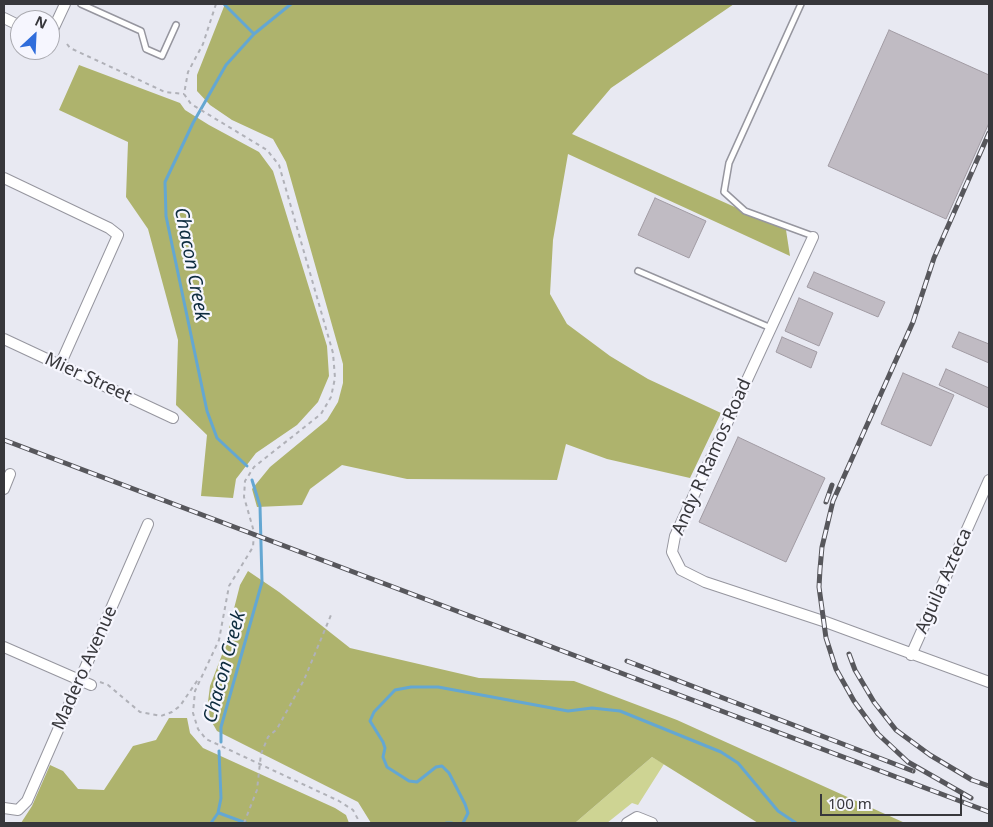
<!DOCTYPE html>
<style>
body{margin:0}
#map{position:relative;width:993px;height:827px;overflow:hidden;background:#e8e9f2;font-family:"Noto Sans",sans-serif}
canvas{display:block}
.frame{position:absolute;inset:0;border:5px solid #37373b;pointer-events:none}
.north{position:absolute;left:10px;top:10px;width:50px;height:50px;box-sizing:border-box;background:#f6f6fe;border:1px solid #aaaab0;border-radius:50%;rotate:25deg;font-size:14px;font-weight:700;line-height:20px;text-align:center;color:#37373b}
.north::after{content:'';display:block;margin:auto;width:18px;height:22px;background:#306ddb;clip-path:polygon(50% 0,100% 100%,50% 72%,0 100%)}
.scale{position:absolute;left:820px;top:794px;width:142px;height:22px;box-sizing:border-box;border:2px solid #37373b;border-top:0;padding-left:6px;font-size:15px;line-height:18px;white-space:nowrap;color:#37373b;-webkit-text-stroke:4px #f6f6fe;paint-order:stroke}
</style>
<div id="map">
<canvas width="993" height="827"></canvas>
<div class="frame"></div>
<div class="north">N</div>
<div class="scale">100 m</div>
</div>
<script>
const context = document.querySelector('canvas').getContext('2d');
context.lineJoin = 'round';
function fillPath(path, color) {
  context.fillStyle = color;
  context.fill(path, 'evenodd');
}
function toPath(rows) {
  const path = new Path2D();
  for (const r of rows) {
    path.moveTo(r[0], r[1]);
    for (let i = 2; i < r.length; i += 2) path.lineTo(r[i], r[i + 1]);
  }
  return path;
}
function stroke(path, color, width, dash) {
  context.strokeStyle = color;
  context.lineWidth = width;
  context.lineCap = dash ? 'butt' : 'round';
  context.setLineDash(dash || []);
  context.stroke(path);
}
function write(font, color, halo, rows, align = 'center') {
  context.font = font + ' "Noto Sans",sans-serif';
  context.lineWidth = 4.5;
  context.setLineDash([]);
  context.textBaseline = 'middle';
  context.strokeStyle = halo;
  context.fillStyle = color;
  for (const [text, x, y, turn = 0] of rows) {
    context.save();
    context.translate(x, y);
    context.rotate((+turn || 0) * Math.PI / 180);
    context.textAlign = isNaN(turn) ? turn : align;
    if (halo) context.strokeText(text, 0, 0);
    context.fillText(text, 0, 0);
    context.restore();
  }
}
fillPath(toPath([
 [652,757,664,764,638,805,632,803,607,823,575,823]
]), '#ced493');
fillPath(toPath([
 [225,4,734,4,611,88,572,134,786,230,790,256,568,154,553,240,550,294,567,324,610,356,648,379,721,413,690,478,607,459,566,444,557,480,407,479,342,465,310,489,302,505,257,507,252,489,270,467,327,420,338,402,343,383,343,364,286,162,273,139,232,120,210,105,197,91,197,75],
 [79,65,180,103,185,110,209,125,259,152,273,171,327,346,329,376,318,402,297,425,256,453,236,479,233,498,201,496,207,435,176,405,178,340,148,229,126,197,128,142,59,110],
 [248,571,279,592,350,648,479,678,574,681,677,720,905,823,758,823,652,757,575,823,371,823,358,802,217,731,210,719,208,702,210,686,223,652,240,585],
 [169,718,187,718,190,733,203,748,335,808,346,815,349,823,21,823,32,806,50,765,63,771,78,789,104,790,133,746,156,740]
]), '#aeb36d');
stroke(toPath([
 [224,4,254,34],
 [247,466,217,438,207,411,166,216,165,182,193,123,226,65,254,34,291,4],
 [221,742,221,727,262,582,260,506,252,480],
 [219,813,246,823],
 [211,823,218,813,221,798,219,751],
 [446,823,452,823],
 [463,823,468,813,465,804,449,773,442,766,436,767,417,782,409,781,387,767,383,757,385,748,383,742,370,721,374,712,395,690,411,687,438,687,568,711,592,708,620,711,721,752,738,763,778,811,796,823]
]), '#64a7d2', 3);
const building = toPath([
 [889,30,989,75,989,123,946,219,828,166,889,30],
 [655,198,706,221,689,258,638,235,655,198],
 [814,272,885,302,878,317,807,287,814,272],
 [799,298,833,313,819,346,785,331,799,298],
 [959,332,989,344,989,363,952,347,959,332],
 [782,337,817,352,811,368,776,352,782,337],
 [946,369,989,388,989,408,939,385,946,369],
 [903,373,954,395,931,446,881,424,903,373],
 [738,437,825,478,786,562,699,522,738,437]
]);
fillPath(building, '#c0bbc3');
stroke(building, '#a19ba3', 1);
const lane = toPath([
 [81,4,141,31,146,49,162,56,176,25],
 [801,4,729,163,724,192,745,211,813,236],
 [638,271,771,328]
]);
const street = toPath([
 [4,18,20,26],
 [50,36,65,4],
 [4,178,109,228,118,235,60,365],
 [813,237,675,536,672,552,681,570,705,582,823,621,989,682],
 [4,339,173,418],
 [4,489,10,474],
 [4,647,91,685],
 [911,655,989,480],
 [4,808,18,810,27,801,148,524],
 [627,823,637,817,652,823]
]);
stroke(lane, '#96969f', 8);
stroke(street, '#96969f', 12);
stroke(toPath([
 [216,4,203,44,188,72,184,94,191,104,267,150,279,165,333,353,335,378,331,397,321,414,254,467,245,481,244,497,254,532,253,547,229,586,219,640,195,691,193,713,198,729,206,739,339,801,353,810,360,823],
 [67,44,70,48,165,92,184,94],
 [100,682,108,685,140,712,161,716,172,712,180,706,199,678],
 [244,823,257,790,261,754,268,737,277,729,304,680,331,615]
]), '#b0b1b8', 2, [4, 4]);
stroke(lane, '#fff', 5);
stroke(street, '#fff', 10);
const rail = toPath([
 [4,440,989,812],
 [826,502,832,485],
 [849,654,855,670,874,702,896,730,930,755,972,780,989,786],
 [627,661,913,771],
 [971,798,908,762,878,734,854,701,836,669,826,638,819,587,820,569,822,547,833,501,913,322,934,258,989,133]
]);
stroke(rail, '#57575c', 5);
stroke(rail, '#f6f6fe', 3, [9]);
write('18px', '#37373b', '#f6f6fe', [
 ["Mier Street",88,378,25],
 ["Andy R Ramos Road",712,457,-66],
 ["Aguila Azteca",944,581,-66],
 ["Madero Avenue",85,668,-66]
]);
write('italic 19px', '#0e2c3f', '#f6f6fe', [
 ["Chacon Creek",191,264,79],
 ["Chacon Creek",225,667,-75]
]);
</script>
